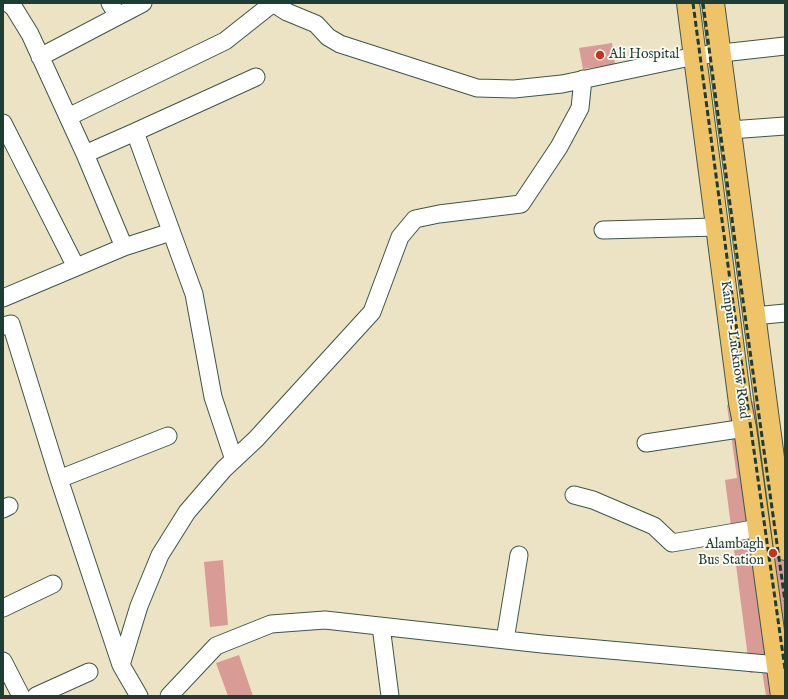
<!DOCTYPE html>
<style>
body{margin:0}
#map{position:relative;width:788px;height:699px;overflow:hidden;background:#ebe3c3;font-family:"IM FELL English",serif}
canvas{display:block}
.frame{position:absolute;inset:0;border:4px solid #1f3d34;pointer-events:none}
</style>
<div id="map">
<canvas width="788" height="699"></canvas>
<div class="frame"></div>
</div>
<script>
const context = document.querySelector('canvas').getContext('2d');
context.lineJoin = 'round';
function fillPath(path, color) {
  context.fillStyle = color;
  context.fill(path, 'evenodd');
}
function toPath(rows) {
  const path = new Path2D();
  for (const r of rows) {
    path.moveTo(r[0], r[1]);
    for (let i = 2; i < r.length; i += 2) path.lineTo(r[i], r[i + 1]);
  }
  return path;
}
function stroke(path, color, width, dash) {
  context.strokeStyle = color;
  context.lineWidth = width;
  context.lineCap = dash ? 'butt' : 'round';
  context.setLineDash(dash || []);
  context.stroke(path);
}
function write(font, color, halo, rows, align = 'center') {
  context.font = font + ' "IM FELL English",serif';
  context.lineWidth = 3.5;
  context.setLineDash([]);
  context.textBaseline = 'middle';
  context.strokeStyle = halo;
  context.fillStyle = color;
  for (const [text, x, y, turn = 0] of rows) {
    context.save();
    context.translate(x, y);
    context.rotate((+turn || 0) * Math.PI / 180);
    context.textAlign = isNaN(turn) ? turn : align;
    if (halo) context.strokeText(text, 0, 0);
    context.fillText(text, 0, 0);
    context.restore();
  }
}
fillPath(toPath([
 [612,43,615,64,583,69,579,48],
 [776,398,785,472,785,696,766,696,762,671,750,673,725,480,737,478,727,405],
 [223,560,228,625,210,627,204,562],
 [239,655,253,696,228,696,216,663]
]), '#d99b95');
const minor = toPath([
 [8,3,14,8,30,34,85,154],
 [110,3,118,16],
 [273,3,287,12,316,24,328,37,340,44,477,88,514,89,562,84,695,56,785,46],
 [40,57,143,3],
 [68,117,225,41,273,3],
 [3,123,76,267],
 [730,130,785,126],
 [135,132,256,77],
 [603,230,717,227],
 [124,247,171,232],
 [3,298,124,247,85,154,135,132,194,294,213,397,234,460],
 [754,316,785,313],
 [3,326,11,324,59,479,121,665],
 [646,443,745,428],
 [59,479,168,436],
 [574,495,593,500,654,526,672,543,759,528],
 [3,509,9,506],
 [3,608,53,584],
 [381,626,390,696],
 [505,640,519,555],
 [3,661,21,696],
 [36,696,89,672],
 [139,696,121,665,139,606,160,555,187,512,224,469,256,439,372,312,400,237,415,219,439,214,521,204,559,147,580,108,583,79],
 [169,696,216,646,271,624,325,620,542,644,778,665]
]);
const major = toPath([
 [688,3,740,403,745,428,782,696],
 [713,3,785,549]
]);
stroke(minor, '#3e5649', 19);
stroke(major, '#3e5649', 24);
stroke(minor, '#fff', 17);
stroke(major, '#efc469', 22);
stroke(toPath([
 [693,3,734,310,785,669],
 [703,3,744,308,785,601]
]), '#1f3d34', 3, [6, 3]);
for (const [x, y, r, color] of [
 [600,55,5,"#c8321e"],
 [773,553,5,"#c8321e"]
]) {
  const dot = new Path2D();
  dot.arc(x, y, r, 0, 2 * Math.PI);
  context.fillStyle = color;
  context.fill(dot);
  stroke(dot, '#fdfcf7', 1.5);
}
write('14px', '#1f3d34', '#fdfcf7', [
 ["Ali Hospital",609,55],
 ["Alambagh",764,545,"right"],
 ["Bus Station",764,561,"right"]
], 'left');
write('14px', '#1f3d34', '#fdfcf7', [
 ["Kanpur-Lucknow Road",734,350,82]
]);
</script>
